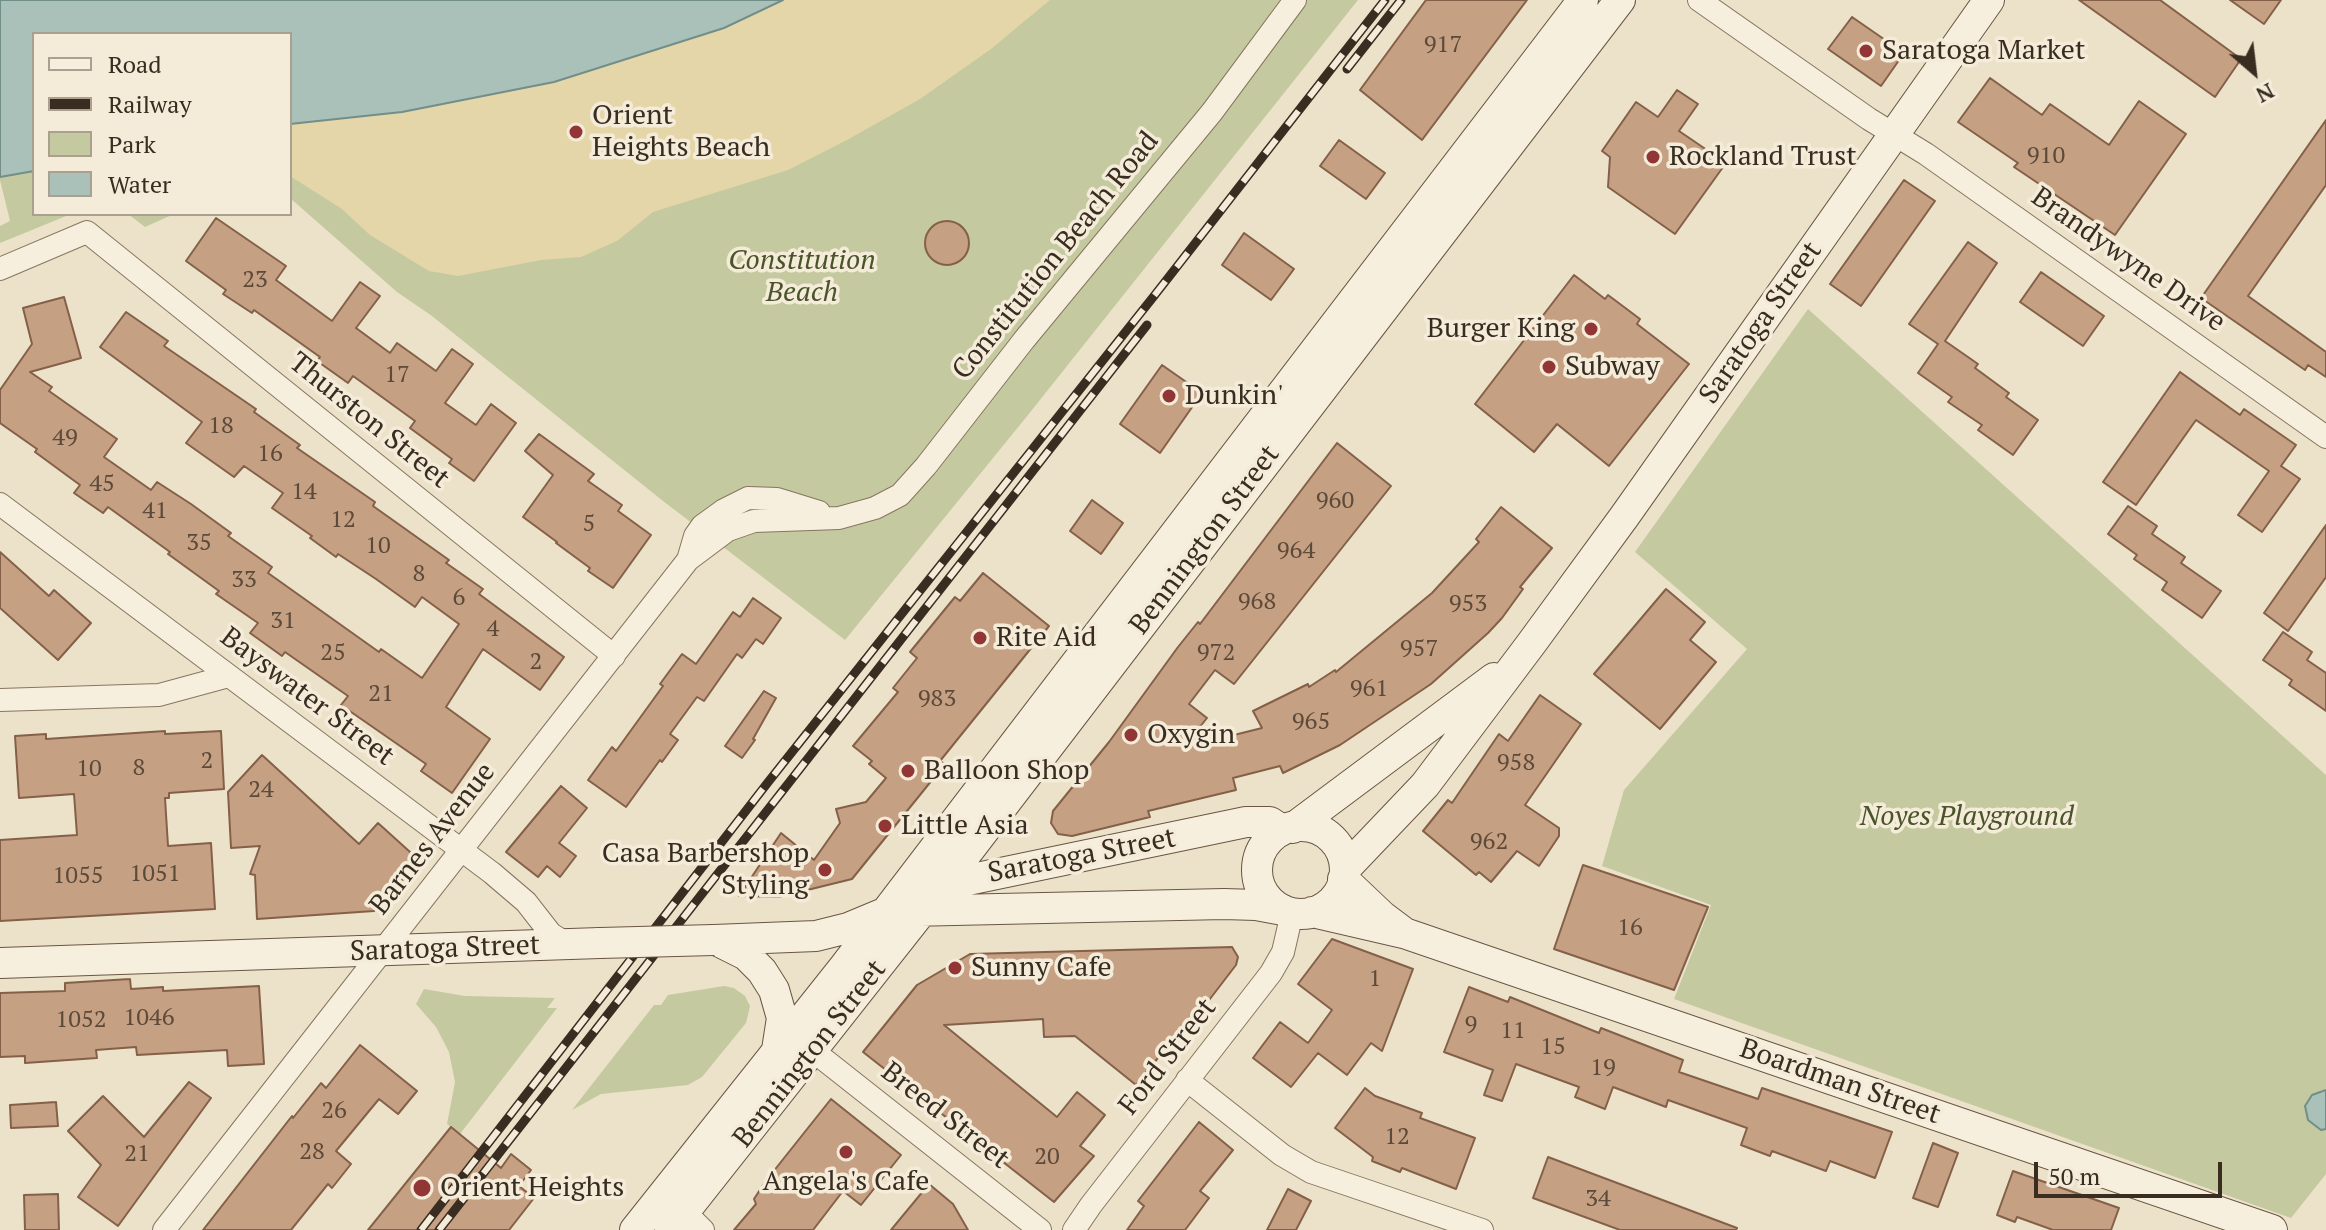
<!DOCTYPE html>
<style>
body{margin:0}
#map{position:relative;width:2326px;height:1230px;overflow:hidden;background:#ece2ca;font-family:"PT Serif",serif}
canvas{display:block}
.legend{position:absolute;left:32px;top:32px;width:260px;height:184px;box-sizing:border-box;background:#f4ecd9;border:2px solid #a9a090;margin:0;padding:10px 14px;list-style:none;font-size:24px;color:#392d22}
.legend li{display:flex;align-items:center;gap:16px;height:40px}
.legend b{width:40px;border:2px solid #a9a090}
.north{position:absolute;left:2214px;top:32px;width:80px;height:80px;-webkit-text-stroke:6px #f4ecd9;paint-order:stroke;rotate:152deg;font-size:22px;font-weight:700;line-height:32px;text-align:center;color:#392d22}
.north::after{content:'';display:block;margin:auto;width:28px;height:36px;background:#392d22;clip-path:polygon(50% 0,100% 100%,50% 72%,0 100%)}
.scale{position:absolute;left:2034px;top:1162px;width:188px;height:36px;box-sizing:border-box;border:4px solid #392d22;border-top:0;padding-left:10px;font-size:24px;line-height:28px;white-space:nowrap;color:#392d22;-webkit-text-stroke:6px #f4ecd9;paint-order:stroke}
</style>
<div id="map">
<canvas width="2326" height="1230"></canvas>
<ul class="legend">
<li><b style="height:10px;background:#f7efdd"></b>Road</li>
<li><b style="height:10px;background:#392d22"></b>Railway</li>
<li><b style="height:22px;background:#c4c99f"></b>Park</li>
<li><b style="height:22px;background:#aac1ba"></b>Water</li>
</ul>
<div class="north">N</div>
<div class="scale">50 m</div>
</div>
<script>
const context = document.querySelector('canvas').getContext('2d');
context.lineJoin = 'round';
function fillPath(path, color) {
  context.fillStyle = color;
  context.fill(path, 'evenodd');
}
function toPath(rows) {
  const path = new Path2D();
  for (const r of rows) {
    if (r.length === 3) {
      path.moveTo(r[0] + r[2], r[1]);
      path.arc(r[0], r[1], r[2], 0, 2 * Math.PI);
      continue;
    }
    path.moveTo(r[0], r[1]);
    for (let i = 2; i < r.length; i += 2) path.lineTo(r[i], r[i + 1]);
  }
  return path;
}
function stroke(path, color, width, dash) {
  context.strokeStyle = color;
  context.lineWidth = width;
  context.lineCap = dash ? 'butt' : 'round';
  context.setLineDash(dash || []);
  context.stroke(path);
}
function write(font, color, halo, rows, align = 'center') {
  context.font = font + ' "PT Serif",serif';
  context.lineWidth = 7;
  context.setLineDash([]);
  context.textBaseline = 'middle';
  context.strokeStyle = halo;
  context.fillStyle = color;
  for (const [text, x, y, turn = 0] of rows) {
    context.save();
    context.translate(x, y);
    context.rotate((+turn || 0) * Math.PI / 180);
    context.textAlign = isNaN(turn) ? turn : align;
    if (halo) context.strokeText(text, 0, 0);
    context.fillText(text, 0, 0);
    context.restore();
  }
}
fillPath(toPath([
 [783,0,1358,0,1028,415,845,640,663,501,432,316,397,292,290,198,290,124,402,112,724,28],
 [34,71,34,214,71,214,0,243,0,226,10,221,0,180,0,80],
 [128,214,174,214,145,227],
 [1808,309,2326,775,2326,1174,2291,1218,1674,999,1711,905,1602,866,1624,790,1747,649,1635,552],
 [724,986,734,988,745,996,750,1006,748,1015,746,1023,702,1077,688,1085,601,1094,572,1110,654,1005,661,1005,668,995],
 [424,989,465,996,555,998,547,1008,557,1008,460,1134,447,1124,455,1082,449,1052,436,1027,416,1004]
]), '#c4c99f');
fillPath(toPath([
 [783,0,1050,0,991,49,920,99,847,140,788,170,653,212,617,241,581,257,541,260,458,276,429,271,370,235,342,209,290,176,290,124,402,112,724,28]
]), '#e5d6aa');
const water = toPath([
 [0,0,783,0,724,28,554,82,402,112,290,124,290,34,34,34,34,171,0,177,0,0],
 [2326,1090,2326,1129,2321,1130,2308,1120,2305,1106,2312,1095,2326,1090]
]);
fillPath(water, '#aac1ba');
stroke(water, '#718f88', 2);
const building = toPath([
 [1426,0,1527,0,1422,140,1360,90,1426,0],
 [2079,0,2160,0,2241,59,2215,97,2079,0],
 [2230,0,2281,0,2264,24,2230,0],
 [1852,17,1904,53,1881,86,1828,49,1852,17],
 [1990,78,2042,115,2050,104,2109,145,2139,101,2186,134,2115,235,2014,167,2018,163,1958,122,1990,78],
 [1677,90,1698,104,1679,131,1726,163,1675,234,1608,187,1610,157,1602,151,1636,102,1658,117,1677,90],
 [2326,120,2326,185,2248,296,2326,352,2326,377,2308,365,2305,370,2201,298,2326,120],
 [1339,140,1385,173,1366,199,1320,166,1339,140],
 [1904,180,1935,201,1861,306,1830,284,1904,180],
 [216,218,286,266,276,280,332,321,360,282,380,296,356,328,390,353,397,343,436,371,452,349,473,364,445,403,476,425,491,404,516,423,474,481,449,463,452,459,410,428,415,421,353,376,348,383,317,361,320,357,254,310,252,313,223,294,226,290,186,261,216,218],
 [947,243,22],
 [1244,233,1294,269,1271,300,1222,265,1244,233],
 [1968,242,1997,263,1945,341,1978,364,1975,368,2009,393,2006,397,2038,420,2013,455,1978,430,1982,425,1948,402,1952,397,1918,373,1938,344,1909,324,1968,242],
 [2041,272,2104,316,2083,346,2020,302,2041,272],
 [1574,275,1605,299,1608,295,1640,319,1637,324,1689,364,1609,466,1557,424,1534,452,1475,404,1574,275],
 [64,297,81,358,30,372,52,387,49,391,117,439,104,457,151,490,157,482,191,504,231,533,228,536,272,567,268,573,379,652,381,649,422,678,459,624,422,597,415,607,376,579,338,554,336,557,310,538,312,536,272,508,283,493,244,466,234,477,186,443,202,422,100,347,126,312,168,341,164,346,256,409,254,412,300,445,297,448,375,502,373,506,449,560,446,563,483,589,479,594,564,657,540,690,483,649,446,707,490,739,452,793,421,771,426,764,341,705,348,696,285,652,282,656,250,633,258,623,216,594,219,591,168,554,170,552,108,507,103,513,74,493,80,485,35,452,37,449,0,423,0,390,32,344,23,308,64,297],
 [1162,365,1202,393,1160,453,1120,424,1162,365],
 [2180,372,2240,415,2244,409,2296,445,2281,466,2300,479,2262,532,2238,515,2269,471,2196,420,2136,505,2103,482,2180,372],
 [539,434,594,474,588,481,622,505,618,511,651,535,613,588,588,571,590,568,556,543,557,542,523,517,553,475,525,451,539,434],
 [1337,443,1391,486,1234,684,1215,670,1189,704,1207,718,1187,743,1219,728,1230,736,1262,728,1253,711,1308,684,1309,687,1335,670,1336,672,1432,593,1479,542,1476,539,1501,507,1552,548,1520,587,1523,589,1502,618,1488,633,1431,684,1340,745,1283,773,1280,766,1233,778,1236,790,1148,811,1150,817,1072,836,1058,834,1051,823,1053,811,1109,742,1178,647,1198,622,1200,624,1337,443],
 [1092,500,1123,523,1101,554,1070,531,1092,500],
 [2128,506,2157,526,2152,534,2185,557,2181,563,2221,591,2202,618,2162,590,2167,582,2134,559,2137,555,2108,534,2128,506],
 [2326,525,2326,577,2288,631,2264,613,2326,525],
 [0,552,49,596,54,590,91,623,58,660,0,608,0,552],
 [983,573,1049,626,940,761,945,764,852,879,779,897,739,896,781,833,814,860,840,823,836,809,866,802,886,778,869,764,872,761,853,746,898,692,893,688,917,658,910,652,955,597,960,601,983,573],
 [1666,589,1705,622,1690,640,1716,662,1660,729,1594,674,1666,589],
 [753,598,781,618,763,644,756,639,742,658,737,654,704,701,697,697,670,734,678,740,662,762,660,760,626,807,588,780,612,747,616,751,663,686,660,684,682,654,696,664,733,612,740,617,753,598],
 [2283,632,2312,652,2307,660,2326,673,2326,711,2289,685,2292,680,2263,660,2283,632],
 [764,691,776,698,753,739,755,740,742,758,725,746,764,691],
 [1540,695,1581,724,1525,805,1559,828,1559,836,1539,866,1517,851,1491,882,1479,872,1476,875,1423,831,1448,800,1452,803,1499,734,1508,741,1540,695],
 [165,731,165,734,221,731,224,789,169,793,169,798,165,798,168,846,211,843,215,909,0,921,0,840,77,835,74,794,19,798,15,736,46,734,46,739,165,731],
 [262,755,359,844,378,823,420,861,374,911,257,919,255,875,250,874,260,846,231,848,228,792,262,755],
 [561,786,587,808,559,843,576,856,560,877,547,866,538,877,506,852,561,786],
 [1583,865,1708,907,1674,990,1554,949,1583,865],
 [1332,939,1413,969,1382,1051,1371,1043,1347,1075,1318,1053,1291,1087,1253,1058,1280,1022,1308,1043,1332,1010,1298,984,1332,939],
 [1232,947,1238,957,1236,965,1170,1051,1166,1048,1136,1085,1075,1036,1044,1037,1043,1019,944,1025,1057,1117,1077,1092,1105,1115,1080,1146,1094,1156,1054,1202,863,1052,917,985,970,954,1232,947],
 [130,979,131,989,163,987,163,991,259,986,264,1064,228,1066,227,1050,137,1055,136,1047,96,1050,97,1058,25,1063,25,1056,0,1057,0,993,65,991,65,983,130,979],
 [1469,987,1508,1002,1510,997,1599,1033,1601,1028,1683,1060,1679,1072,1758,1099,1762,1088,1892,1132,1875,1178,1830,1161,1826,1171,1772,1151,1770,1156,1741,1145,1747,1128,1668,1100,1666,1107,1613,1087,1605,1109,1575,1097,1579,1087,1516,1064,1502,1101,1484,1095,1493,1070,1444,1052,1469,987],
 [360,1045,417,1091,398,1114,379,1099,336,1151,351,1164,332,1188,328,1184,291,1230,203,1230,292,1116,293,1118,321,1083,326,1088,360,1045],
 [189,1082,211,1098,118,1226,78,1197,101,1165,68,1131,103,1096,144,1137,189,1082],
 [1365,1088,1375,1096,1422,1113,1420,1118,1475,1138,1456,1189,1402,1168,1400,1172,1372,1161,1373,1157,1335,1128,1365,1088],
 [831,1099,901,1155,861,1205,843,1191,813,1230,734,1230,756,1204,754,1199,765,1182,831,1099],
 [56,1102,58,1126,11,1128,10,1105,56,1102],
 [1199,1122,1233,1150,1200,1191,1209,1198,1185,1230,1127,1230,1144,1206,1138,1201,1199,1122],
 [451,1127,501,1168,511,1154,531,1170,519,1186,534,1198,509,1230,368,1230,451,1127],
 [1933,1143,1958,1153,1938,1207,1913,1198,1933,1143],
 [1548,1157,1737,1228,1736,1230,1620,1230,1533,1198,1548,1157],
 [2013,1171,2119,1208,2111,1230,2053,1230,2017,1217,2015,1222,1997,1215,2013,1171],
 [929,1184,953,1204,968,1230,891,1230,929,1184],
 [1288,1189,1311,1201,1296,1230,1267,1230,1288,1189],
 [58,1194,59,1230,25,1230,24,1195,58,1194]
]);
fillPath(building, '#c6a083');
stroke(building, '#846048', 2);
const street = toPath([
 [1699,0,1869,119,1926,154,2326,437],
 [0,269,87,232,614,656],
 [0,504,492,873,526,902,551,934,569,945],
 [688,560,695,536,702,526,724,510,748,498,777,499,819,512],
 [0,700,159,695,229,676],
 [812,1050,1040,1230],
 [1187,1080,1282,1155,1311,1172,1482,1230],
 [676,1203,703,1230],
 [164,1230,688,560,728,530,754,521,839,518,875,508,900,495,926,466,1024,340,1212,112,1295,0],
 [1074,1230,1091,1205,1271,973,1283,952,1292,913]
]);
const secondary = toPath([
 [1301,870,44],
 [1293,828,1494,678],
 [1345,869,1425,785,1531,644,1624,517,1989,0],
 [1343,879,1382,916,1402,931],
 [934,887,1246,822,1270,822,1282,830],
 [909,911,1224,904,1256,905,1283,910],
 [1312,912,1407,934,2272,1230],
 [714,940,816,936,848,928,884,913],
 [716,940,746,955,762,971,774,990,782,1018,777,1050],
 [0,963,600,943],
 [635,1230,844,967,1583,0],
 [670,1230,943,884,1620,0]
]);
stroke(street, '#877560', 24);
stroke(secondary, '#695643', 32);
stroke(street, '#f7efdd', 22);
stroke(secondary, '#f7efdd', 30);
const rail = toPath([
 [1347,69,1401,0],
 [421,1230,769,781,1154,296,1385,0],
 [439,1230,1147,325]
]);
stroke(rail, '#392d22', 9);
stroke(rail, '#f4ecd9', 6, [18]);
const secondaryBridge = toPath([
 [600,943,714,940]
]);
stroke(secondaryBridge, '#695643', 32, []);
stroke(secondaryBridge, '#f7efdd', 30);
for (const [x, y, r, color] of [
 [1866,51,8,"#913535"],
 [576,132,8,"#913535"],
 [1653,157,8,"#913535"],
 [1591,329,8,"#913535"],
 [1549,367,8,"#913535"],
 [1169,396,8,"#913535"],
 [980,638,8,"#913535"],
 [1131,735,8,"#913535"],
 [908,771,8,"#913535"],
 [885,826,8,"#913535"],
 [825,870,8,"#913535"],
 [955,968,8,"#913535"],
 [846,1152,8,"#913535"],
 [422,1188,10,"#913535"]
]) {
  const dot = new Path2D();
  dot.arc(x, y, r, 0, 2 * Math.PI);
  context.fillStyle = color;
  context.fill(dot);
  stroke(dot, '#f4ecd9', 3);
}
write('24px', '#5c4a3a', null, [
 ["917",1443,45],
 ["910",2046,156],
 ["23",255,280],
 ["17",397,375],
 ["18",221,426],
 ["49",65,438],
 ["16",270,454],
 ["45",102,484],
 ["14",304,492],
 ["960",1335,501],
 ["41",155,511],
 ["12",343,520],
 ["5",589,524],
 ["35",199,543],
 ["10",378,546],
 ["964",1296,551],
 ["8",419,574],
 ["33",244,580],
 ["6",459,598],
 ["968",1257,602],
 ["953",1468,604],
 ["31",283,621],
 ["4",493,629],
 ["957",1419,649],
 ["25",333,653],
 ["972",1216,653],
 ["2",536,662],
 ["961",1369,689],
 ["21",381,694],
 ["983",937,699],
 ["965",1311,722],
 ["2",207,761],
 ["958",1516,763],
 ["8",139,768],
 ["10",89,769],
 ["24",261,790],
 ["962",1489,842],
 ["1051",155,874],
 ["1055",78,876],
 ["16",1630,928],
 ["1",1375,979],
 ["1046",149,1018],
 ["1052",81,1020],
 ["9",1471,1025],
 ["11",1513,1031],
 ["15",1553,1047],
 ["19",1603,1068],
 ["26",334,1111],
 ["12",1397,1137],
 ["28",312,1152],
 ["21",137,1154],
 ["20",1047,1157],
 ["34",1598,1199]
]);
write('28px', '#392d22', '#f4ecd9', [
 ["Saratoga Market",1882,51],
 ["Orient",592,116],
 ["Heights Beach",592,148],
 ["Rockland Trust",1669,157],
 ["Burger King",1575,329,"right"],
 ["Subway",1565,367],
 ["Dunkin'",1185,396],
 ["Rite Aid",996,638],
 ["Oxygin",1147,735],
 ["Balloon Shop",924,771],
 ["Little Asia",901,826],
 ["Casa Barbershop",809,854,"right"],
 ["Styling",809,886,"right"],
 ["Sunny Cafe",971,968],
 ["Angela's Cafe",846,1182,"center"],
 ["Orient Heights",440,1188]
], 'left');
write('28px', '#392d22', '#f4ecd9', [
 ["Constitution Beach Road",1056,256,-51],
 ["Brandywyne Drive",2128,260,35],
 ["Saratoga Street",1761,323,-55],
 ["Thurston Street",369,421,39],
 ["Bennington Street",1205,540,-53],
 ["Bayswater Street",307,697,37],
 ["Barnes Avenue",433,839,-52],
 ["Saratoga Street",1082,856,-11],
 ["Saratoga Street",445,949,-2],
 ["Bennington Street",810,1054,-52],
 ["Ford Street",1168,1057,-52],
 ["Boardman Street",1840,1082,19],
 ["Breed Street",945,1116,38]
]);
write('italic 28px', '#49542a', '#f4ecd9', [
 ["Constitution",802,261],
 ["Beach",802,293],
 ["Noyes Playground",1967,817]
]);
</script>
